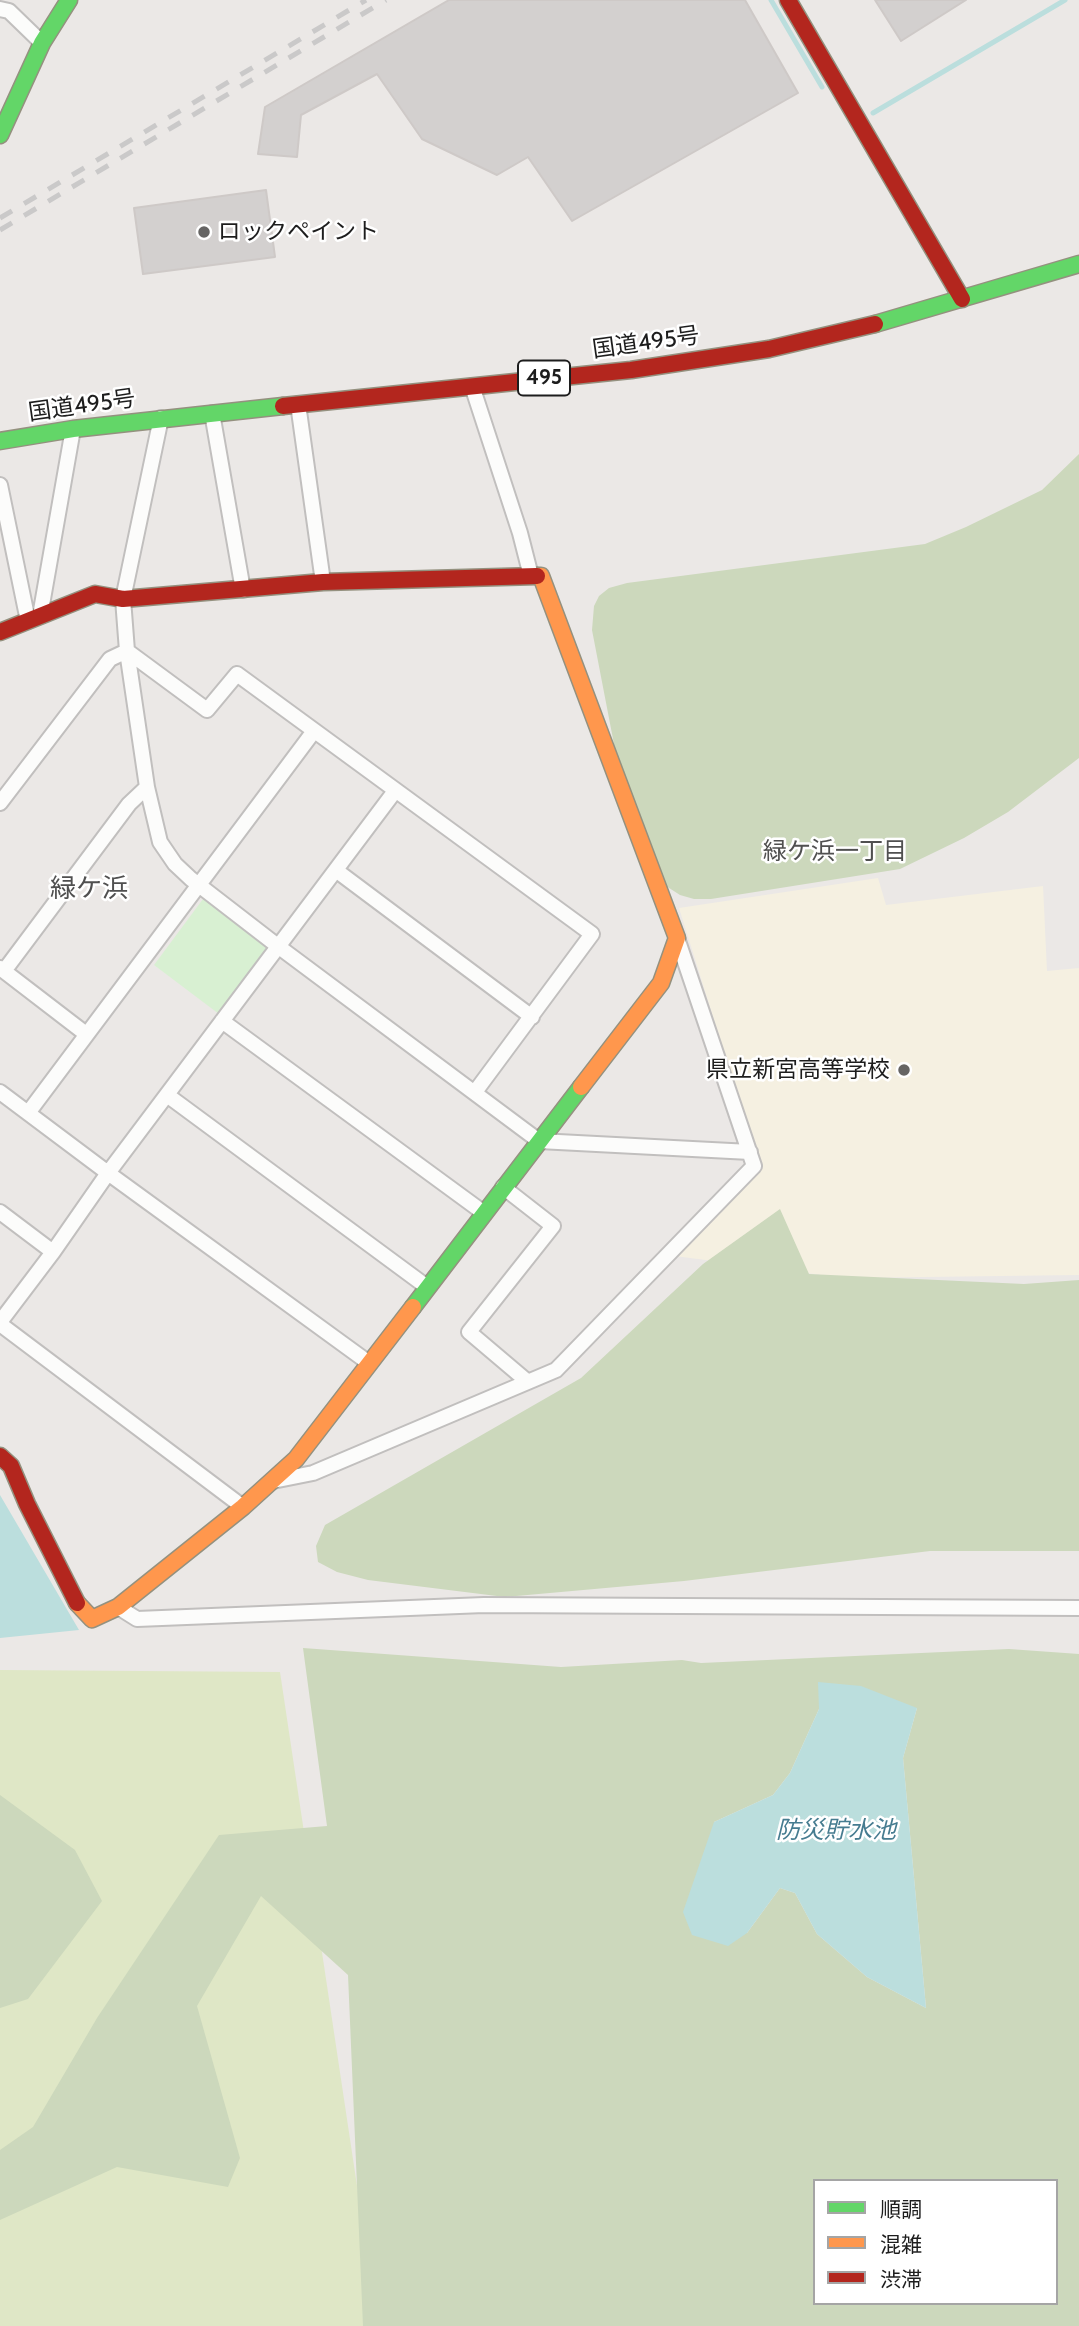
<!DOCTYPE html>
<meta charset="utf-8">
<style>
body{margin:0}
#map{position:relative;width:1079px;height:2326px;overflow:hidden;background:#ebe8e6;font-family:Cabin,"Noto Sans JP",sans-serif}
canvas{display:block}
.legend{position:absolute;left:813px;top:2179px;width:245px;height:126px;box-sizing:border-box;background:#fff;border:2px solid #a5a5a5;margin:0;padding:9px 12px;list-style:none;font-size:21px;color:#1d1d1d}
.legend li{display:flex;align-items:center;gap:14px;height:35px}
.legend b{width:35px;border:2px solid #a5a5a5}
</style>
<div id="map">
<canvas width="1079" height="2326"></canvas>
<ul class="legend">
<li><b style="height:9px;background:#63d668"></b>順調</li>
<li><b style="height:9px;background:#ff974d"></b>混雑</li>
<li><b style="height:9px;background:#b3261e"></b>渋滞</li>
</ul>
</div>
<script>
const context = document.querySelector('canvas').getContext('2d');
context.lineJoin = 'round';
function fillPath(path, color) {
  context.fillStyle = color;
  context.fill(path, 'evenodd');
}
function toPath(rows) {
  const path = new Path2D();
  for (const r of rows) {
    path.moveTo(r[0], r[1]);
    for (let i = 2; i < r.length; i += 2) path.lineTo(r[i], r[i + 1]);
  }
  return path;
}
function stroke(path, color, width, dash) {
  context.strokeStyle = color;
  context.lineWidth = width;
  context.lineCap = dash ? 'butt' : 'round';
  context.setLineDash(dash || []);
  context.stroke(path);
}
function write(font, color, halo, rows, align = 'center') {
  context.font = font + ' Cabin,"Noto Sans JP",sans-serif';
  context.lineWidth = 5;
  context.setLineDash([]);
  context.textBaseline = 'middle';
  context.strokeStyle = halo;
  context.fillStyle = color;
  for (const [text, x, y, turn = 0] of rows) {
    context.save();
    context.translate(x, y);
    context.rotate((+turn || 0) * Math.PI / 180);
    context.textAlign = isNaN(turn) ? turn : align;
    if (halo) context.strokeText(text, 0, 0);
    context.fillText(text, 0, 0);
    context.restore();
  }
}
fillPath(toPath([
 [878,878,886,905,1043,886,1047,971,1079,968,1079,1275,845,1278,667,1255,761,1170,679,908]
]), '#f5f0e1');
fillPath(toPath([
 [0,1670,280,1672,378,2326,0,2326]
]), '#dfe7c6');
fillPath(toPath([
 [1079,454,1079,758,1008,812,964,838,900,869,711,899,694,899,680,895,666,886,629,822,592,630,594,606,599,596,609,588,627,583,925,544,966,527,1042,490],
 [780,1209,809,1274,1024,1284,1079,1280,1079,1551,930,1551,684,1581,505,1597,368,1580,337,1572,318,1562,316,1546,325,1525,581,1378,703,1264],
 [303,1648,561,1667,682,1660,701,1663,1009,1649,1079,1654,1079,2326,363,2326,348,1975,261,1896,197,2006,240,2158,228,2187,117,2167,0,2220,0,2150,33,2127,97,2018,219,1835,327,1826],
 [917,1708,903,1758,926,2008,867,1977,817,1934,795,1893,780,1888,747,1933,714,1822,773,1795,790,1773,819,1709],
 [815,2181,1056,2181,1056,2303,815,2303],
 [0,1795,75,1850,102,1901,28,1999,0,2008]
]), '#ccd8bc');
fillPath(toPath([
 [203,899,268,949,219,1014,154,965]
]), '#d8f0d2');
fillPath(toPath([
 [0,1495,79,1630,0,1638],
 [818,1682,861,1686,917,1708,903,1758,926,2008,867,1977,817,1934,795,1893,780,1888,747,1933,728,1946,692,1935,683,1912,714,1822,773,1795,790,1773,819,1709]
]), '#bbdedd');
stroke(toPath([
 [771,0,822,87],
 [873,113,1065,0]
]), '#bbdedd', 5);
const building = toPath([
 [449,0,745,0,798,93,572,221,528,157,497,175,422,139,377,74,301,115,297,157,258,154,265,107,449,0],
 [875,0,966,0,901,41,875,0],
 [266,190,275,257,143,274,134,208,266,190]
]);
fillPath(building, '#d3d0cf');
stroke(building, '#cec9c7', 2);
const street = toPath([
 [0,9,9,11,42,43],
 [472,386,520,533,531,576],
 [298,404,323,582],
 [212,413,243,590],
 [161,418,123,599,127,651,147,787,160,842,175,864,191,879,279,947,539,1141,750,1152],
 [0,485,28,621],
 [40,616,73,429],
 [127,651,207,710,237,674,592,934,475,1092],
 [0,803,110,659,127,651],
 [337,871,532,1017],
 [0,968,86,1034],
 [4,971,129,804,147,787],
 [222,1021,484,1213],
 [0,1092,108,1173,369,1363],
 [167,1095,427,1287],
 [28,1113,314,731],
 [503,1187,553,1226,469,1332,528,1382],
 [0,1212,53,1252],
 [0,1322,53,1252,108,1173,395,791],
 [0,1324,243,1507],
 [273,1481,313,1473,556,1370,754,1166,677,938],
 [118,1607,137,1619,484,1605,1079,1608]
]);
const fast = toPath([
 [0,135,42,43,69,0],
 [875,324,1079,264],
 [0,441,73,429,283,406],
 [413,1307,581,1087]
]);
const slow = toPath([
 [537,576,541,576,677,938,661,983,581,1087],
 [77,1603,92,1619,118,1607,243,1507,296,1459,413,1307]
]);
const jam = toPath([
 [788,0,962,299],
 [283,406,631,370,769,349,875,324],
 [0,632,95,594,123,599,323,582,537,576],
 [0,1456,11,1466,27,1504,77,1603]
]);
stroke(street, '#c1bfbe', 18);
stroke(fast, '#94917f', 19);
stroke(slow, '#94917f', 19);
stroke(jam, '#94917f', 19);
stroke(street, '#fcfcfb', 14);
stroke(fast, '#63d668', 16);
stroke(slow, '#ff974d', 16);
stroke(jam, '#b3261e', 16);
stroke(toPath([
 [0,218,366,0],
 [0,230,386,0]
]), '#cac9c9', 5, [14, 14]);
for (const [x, y, r, color] of [
 [204,232,7,"#656463"],
 [904,1070,7,"#656463"]
]) {
  const dot = new Path2D();
  dot.arc(x, y, r, 0, 2 * Math.PI);
  context.fillStyle = color;
  context.fill(dot);
  stroke(dot, '#fff', 2.5);
}
for (const [x, y, w] of [
 [544,378,52]
]) {
  const box = new Path2D();
  box.roundRect(x - w / 2, y - 17.5, w, 35, 5);
  context.fillStyle = '#fff';
  context.fill(box);
  stroke(box, '#1d1d1d', 2);
}
write('bold 21px', '#1d1d1d', null, [
 ["495",544,378]
]);
write('23px', '#1d1d1d', '#fff', [
 ["ロックペイント",218,232],
 ["県立新宮高等学校",890,1070,"right"]
], 'left');
write('23px', '#1d1d1d', '#fff', [
 ["国道495号",646,343,-8],
 ["国道495号",82,406,-8]
]);
write('24px', '#505050', '#fff', [
 ["緑ケ浜一丁目",835,852]
]);
write('italic 24px', '#467c90', '#fff', [
 ["防災貯水池",836,1831]
]);
write('26px', '#505050', '#fff', [
 ["緑ケ浜",89,889]
]);
</script>
